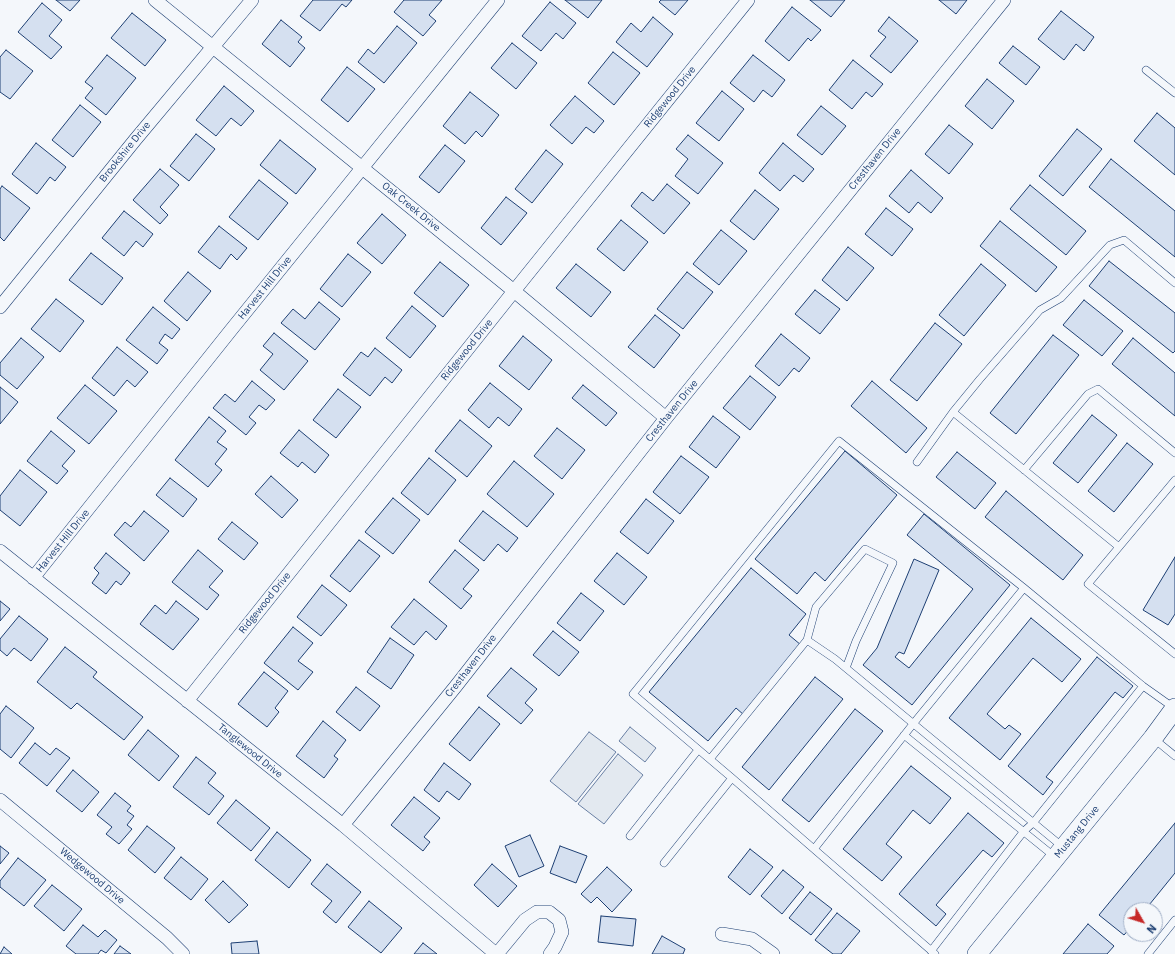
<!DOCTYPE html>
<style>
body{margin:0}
#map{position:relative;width:1175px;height:954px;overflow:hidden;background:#f4f7fb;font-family:"IBM Plex Sans",sans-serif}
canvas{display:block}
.north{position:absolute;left:1123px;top:902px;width:40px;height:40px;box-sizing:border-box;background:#f4f7fb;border:1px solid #9eadc5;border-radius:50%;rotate:129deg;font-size:11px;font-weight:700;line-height:16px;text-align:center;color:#1d3f73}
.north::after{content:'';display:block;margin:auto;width:14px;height:18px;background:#c62828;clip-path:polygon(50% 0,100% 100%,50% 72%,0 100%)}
</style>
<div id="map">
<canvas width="1175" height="954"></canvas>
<div class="north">N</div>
</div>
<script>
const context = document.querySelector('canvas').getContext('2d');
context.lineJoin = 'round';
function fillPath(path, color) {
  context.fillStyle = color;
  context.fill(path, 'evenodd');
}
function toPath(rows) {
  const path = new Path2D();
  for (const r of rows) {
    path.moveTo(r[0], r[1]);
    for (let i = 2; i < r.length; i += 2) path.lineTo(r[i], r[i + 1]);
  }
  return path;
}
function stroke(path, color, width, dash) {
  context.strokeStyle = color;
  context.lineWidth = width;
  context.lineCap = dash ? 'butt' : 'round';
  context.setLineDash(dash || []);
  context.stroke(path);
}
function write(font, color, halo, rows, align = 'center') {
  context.font = font + ' "IBM Plex Sans",sans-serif';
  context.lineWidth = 3;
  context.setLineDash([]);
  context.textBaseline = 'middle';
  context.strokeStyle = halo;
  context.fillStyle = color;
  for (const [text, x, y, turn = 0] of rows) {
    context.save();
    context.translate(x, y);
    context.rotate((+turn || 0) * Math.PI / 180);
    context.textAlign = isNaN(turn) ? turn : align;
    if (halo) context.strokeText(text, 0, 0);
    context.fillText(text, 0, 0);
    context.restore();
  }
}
const green = toPath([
 [630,727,656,748,645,762,619,741,630,727],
 [589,732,616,752,576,802,550,781,589,732],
 [618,754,643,775,604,824,578,804,618,754]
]);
fillPath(green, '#e3e9f0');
stroke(green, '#687fa3', 1);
const building = toPath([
 [56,0,80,0,70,11,56,0],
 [313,0,352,0,346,7,342,4,320,31,300,16,313,0],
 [404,0,442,0,429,15,436,21,423,36,394,12,404,0],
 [565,0,602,0,588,18,565,0],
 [661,0,688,0,675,15,659,2,661,0],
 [810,0,845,0,831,17,810,0],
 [939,0,967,0,956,14,939,0],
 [550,2,576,23,563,39,556,33,541,51,522,36,550,2],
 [42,3,62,20,49,36,62,47,51,59,18,32,42,3],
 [792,7,821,30,811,41,808,38,789,61,765,41,792,7],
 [1061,11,1094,37,1084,51,1076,44,1064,60,1038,39,1061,11],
 [132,13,166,40,145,66,111,38,132,13],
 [653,17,673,34,647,67,616,42,631,23,641,32,653,17],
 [889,17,918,41,891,73,870,56,886,37,878,31,889,17],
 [281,20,302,37,298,42,305,48,290,67,262,44,281,20],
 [397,26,417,43,384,83,358,62,368,49,374,54,397,26],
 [512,43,537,63,516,89,491,68,512,43],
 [1013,46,1040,67,1026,85,999,63,1013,46],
 [6,50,33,71,10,99,0,92,0,57,6,50],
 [613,52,640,73,614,105,588,83,613,52],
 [107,55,136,78,106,115,85,98,93,88,85,82,107,55],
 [753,55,785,80,772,97,763,90,754,102,730,83,753,55],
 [853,60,883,84,872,97,866,92,852,109,829,90,853,60],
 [347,67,375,89,348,122,321,100,347,67],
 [987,79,1014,101,992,129,965,106,987,79],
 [224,86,254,111,241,126,231,118,216,136,196,120,224,86],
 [722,91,744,109,719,141,696,123,722,91],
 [470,92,499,115,482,137,476,131,465,144,443,126,470,92],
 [575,96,604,121,594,133,586,127,572,144,550,125,575,96],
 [80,105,101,122,73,157,52,140,80,105],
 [821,106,846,126,822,155,797,135,821,106],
 [1157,113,1175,128,1175,175,1134,141,1157,113],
 [949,125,973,144,949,174,925,154,949,125],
 [1077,129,1102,149,1063,196,1039,176,1077,129],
 [196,134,215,149,189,181,170,166,196,134],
 [688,135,723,163,698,194,675,176,688,159,676,149,688,135],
 [280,140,316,169,296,194,260,165,280,140],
 [36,143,66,167,55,181,50,177,37,194,12,174,36,143],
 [783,143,814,169,803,182,794,175,780,191,759,173,783,143],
 [445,145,465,161,439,193,419,177,445,145],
 [546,150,563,164,532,203,515,189,546,150],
 [1111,159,1175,211,1175,257,1089,187,1111,159],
 [160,169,179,185,160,207,168,215,160,224,133,200,160,169],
 [911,170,943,198,931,213,918,202,909,213,889,196,911,170],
 [259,180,288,203,258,240,229,217,259,180],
 [667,184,690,203,664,234,631,206,642,192,653,201,667,184],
 [1030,185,1086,231,1066,255,1010,209,1030,185],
 [2,186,30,208,4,241,0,237,0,189,2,186],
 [755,190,779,209,754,240,730,221,755,190],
 [506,197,527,213,501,245,481,228,506,197],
 [886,208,913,229,892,256,865,234,886,208],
 [124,211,153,234,143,247,136,241,124,256,102,238,124,211],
 [382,214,406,235,382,264,357,243,382,214],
 [621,220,648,242,624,271,597,249,621,220],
 [1000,221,1057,267,1036,292,980,246,1000,221],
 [219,226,247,248,237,260,231,254,220,269,198,252,219,226],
 [721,230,747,251,719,285,693,264,721,230],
 [848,247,874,268,847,301,822,280,848,247],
 [91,253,123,278,102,305,69,280,91,253],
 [348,254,371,272,342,307,320,289,348,254],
 [1109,261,1175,313,1175,351,1173,353,1089,286,1109,261],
 [440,262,469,285,443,317,414,293,440,262],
 [576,264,611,292,591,317,556,288,576,264],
 [981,264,1006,285,964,336,939,315,981,264],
 [188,272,211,291,187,321,164,301,188,272],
 [687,272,713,292,683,329,657,309,687,272],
 [815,290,840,309,820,334,795,314,815,290],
 [56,299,84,321,60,352,31,329,56,299],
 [1084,300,1123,331,1102,356,1063,325,1084,300],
 [319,302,340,319,315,350,281,323,293,309,305,319,319,302],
 [412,306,436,326,410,358,386,338,412,306],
 [153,307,180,329,172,339,165,334,159,343,168,350,157,364,126,340,153,307],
 [655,315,680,335,654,368,628,347,655,315],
 [935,323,962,344,917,401,890,380,935,323],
 [274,333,308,361,284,390,260,370,273,354,263,346,274,333],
 [781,334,810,358,799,372,794,368,779,386,755,366,781,334],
 [1053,335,1079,355,1016,434,990,413,1053,335],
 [523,336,552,360,529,390,499,366,523,336],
 [21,338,44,357,17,389,0,375,0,363,21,338],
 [1133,338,1175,373,1175,416,1112,364,1133,338],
 [117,347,148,372,135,387,127,380,114,396,92,378,117,347],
 [375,348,402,370,392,383,385,377,370,396,343,375,361,352,368,357,375,348],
 [750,376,776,397,750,430,723,408,750,376],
 [252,381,275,400,266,410,259,405,249,417,256,423,246,435,213,408,225,394,235,402,252,381],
 [872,381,927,428,906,453,851,406,872,381],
 [490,383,522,409,509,426,498,417,489,428,468,410,490,383],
 [85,385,117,411,89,444,57,418,85,385],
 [583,385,617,413,606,426,572,398,583,385],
 [0,387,18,402,0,424,0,387],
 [338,389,361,407,336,438,313,420,338,389],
 [1092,415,1117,435,1078,483,1053,463,1092,415],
 [713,416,740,437,716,468,689,447,713,416],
 [209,417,226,431,217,442,227,449,215,464,222,470,208,487,175,460,209,417],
 [460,420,492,446,467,477,435,451,460,420],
 [557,428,585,450,562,479,534,456,557,428],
 [299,430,329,455,315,473,302,462,298,467,280,453,299,430],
 [51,431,75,451,62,466,68,471,57,484,27,461,51,431],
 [1127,443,1153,464,1114,512,1088,491,1127,443],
 [845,451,897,495,825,581,815,572,797,594,755,559,845,451],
 [957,452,996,483,975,509,936,477,957,452],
 [681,456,709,477,680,514,653,492,681,456],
 [429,458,456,480,428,515,401,493,429,458],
 [514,461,554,494,527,527,487,494,514,461],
 [20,470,47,492,20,526,0,510,0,496,20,470],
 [271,476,298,500,282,518,255,494,271,476],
 [170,478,197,499,183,517,156,495,170,478],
 [1006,491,1083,555,1063,580,985,517,1006,491],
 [393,498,420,520,393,554,365,532,393,498],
 [646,499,674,521,648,554,620,532,646,499],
 [144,511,169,531,144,561,114,535,125,522,131,527,144,511],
 [483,511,518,538,507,552,498,544,484,561,459,541,483,511],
 [924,514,1010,585,912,705,863,665,877,648,914,559,939,570,904,654,899,652,895,657,909,668,973,589,907,535,924,514],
 [232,522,258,543,244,560,218,539,232,522],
 [359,540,380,556,350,592,330,576,359,540],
 [198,550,223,571,209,587,219,595,207,610,172,582,198,550],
 [455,550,479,570,463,589,472,596,461,609,429,582,455,550],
 [106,553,130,573,121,585,116,581,106,594,92,583,99,573,94,568,106,553],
 [617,553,647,577,624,605,594,581,617,553],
 [1175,557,1175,614,1168,625,1143,610,1175,557],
 [751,568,806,614,789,635,801,645,744,715,736,708,708,741,649,692,751,568],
 [322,585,347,605,321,636,297,617,322,585],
 [581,593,604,611,580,641,557,623,581,593],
 [414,599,447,626,436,640,426,631,414,645,391,627,414,599],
 [0,601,10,609,0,621,0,601],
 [176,601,199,619,173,650,140,624,155,605,166,614,176,601],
 [19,616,48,639,31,661,14,648,7,656,0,650,0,639,19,616],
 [1031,618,1081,659,1062,682,1033,658,987,714,1005,729,1009,725,1021,734,1000,760,949,718,1031,618],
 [293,627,313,643,298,661,313,672,298,690,264,663,293,627],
 [553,631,579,652,559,676,533,655,553,631],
 [390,638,414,655,391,689,367,672,390,638],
 [65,647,97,672,93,677,143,717,124,740,77,703,71,709,37,682,65,647],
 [1097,657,1133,686,1123,698,1115,692,1046,777,1053,782,1043,795,1008,766,1097,657],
 [511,668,537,689,525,703,533,710,521,724,487,696,511,668],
 [264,672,288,691,275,708,279,712,267,727,238,704,264,672],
 [815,677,843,699,769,790,742,767,815,677],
 [356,687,380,706,360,731,336,712,356,687],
 [6,706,34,728,11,758,0,749,0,714,6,706],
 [479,707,500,724,470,761,449,744,479,707],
 [855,709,883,731,809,822,782,800,855,709],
 [323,721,346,740,334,756,338,759,324,778,296,756,323,721],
 [148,730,179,756,159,781,128,755,148,730],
 [35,743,50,755,56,748,70,758,47,786,19,763,35,743],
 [196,757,216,773,208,783,224,796,209,815,173,787,196,757],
 [444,763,471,784,459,800,447,791,439,802,424,790,444,763],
 [911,766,951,798,930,824,913,810,886,844,902,857,882,881,843,849,911,766],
 [73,770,99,792,82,812,56,791,73,770],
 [115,793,131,806,127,811,134,816,127,825,132,829,119,844,106,834,112,827,97,815,115,793],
 [414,797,440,818,424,837,430,842,423,851,391,825,414,797],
 [236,800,270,828,251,851,217,823,236,800],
 [968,813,1004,843,992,857,983,850,936,905,946,914,936,926,899,894,968,813],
 [1175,823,1175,873,1145,910,1131,910,1131,927,1124,935,1099,915,1175,823],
 [147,826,175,848,155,873,128,850,147,826],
 [277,832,311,860,289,888,255,860,277,832],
 [530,835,544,866,519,877,505,846,530,835],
 [0,846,9,853,0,864,0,846],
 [560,846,587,856,576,883,550,873,560,846],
 [750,849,773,867,750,895,728,877,750,849],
 [181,857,208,879,191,900,164,878,181,857],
 [18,858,46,880,24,906,0,887,0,881,18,858],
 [327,864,361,892,336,923,323,912,332,901,311,884,327,864],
 [492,864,517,886,498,907,474,885,492,864],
 [607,867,632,890,612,912,597,897,591,903,581,894,607,867],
 [783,870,804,887,782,914,761,896,783,870],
 [223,881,248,905,229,923,205,900,223,881],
 [52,885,82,909,64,931,34,906,52,885],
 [810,892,832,909,811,935,789,918,810,892],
 [369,901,402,928,381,953,348,927,369,901],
 [837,913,860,931,841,954,833,954,815,940,837,913],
 [601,916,636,919,633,946,598,942,601,916],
 [1088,924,1114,946,1107,954,1063,954,1088,924],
 [83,925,98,937,105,930,117,940,106,953,101,950,98,954,76,954,66,946,83,925],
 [662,936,685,949,683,954,652,954,662,936],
 [257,941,259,954,232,954,231,943,257,941],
 [423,943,437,954,414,954,423,943],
 [120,946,131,954,114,954,120,946],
 [4,947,12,954,0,954,4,947]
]);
fillPath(building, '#d5e0f0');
stroke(building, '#1d3f73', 1);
const service = toPath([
 [1146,70,1175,93],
 [1175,283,1124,240,1110,245,1061,298,1040,310,980,379,953,412,1119,547,1175,480],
 [917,462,953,412],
 [1024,470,1088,394,1098,389,1175,453],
 [1119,547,1088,584,1175,654],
 [807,640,816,607,865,549,893,563,856,641,846,668],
 [904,735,1055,857],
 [1153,738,1175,756],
 [710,759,807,640,835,659,1064,848],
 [630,836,698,750],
 [814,849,913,724,1024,588],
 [664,863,732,778],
 [931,951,1024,831,1033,823,1143,686],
 [935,954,732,778,633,694,839,441,1024,588,1143,686,1174,708],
 [1148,954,1175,920]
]);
const minor = toPath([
 [155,0,514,291,666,418],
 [0,307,135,140,252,0],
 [0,551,343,825,496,954],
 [33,578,231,330,498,0],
 [187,701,514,291,748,0],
 [0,800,167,938,183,954],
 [343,825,456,686,666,418,1004,0],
 [722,934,752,939,773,954],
 [497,954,525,920,537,912,549,912,559,920,562,932,555,947,550,954]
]);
const secondary = toPath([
 [977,954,1153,738,1175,708]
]);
stroke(service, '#1d3f73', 8);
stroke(minor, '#1d3f73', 14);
stroke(secondary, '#1d3f73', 20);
stroke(service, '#f4f7fb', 7);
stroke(minor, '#f4f7fb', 13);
stroke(secondary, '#f4f7fb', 19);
write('10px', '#1d3f73', '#f4f7fb', [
 ["Ridgewood Drive",670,97,-51],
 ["Brookshire Drive",125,152,-51],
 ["Cresthaven Drive",875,159,-51],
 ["Oak Creek Drive",411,207,39],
 ["Harvest Hill Drive",265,288,-51],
 ["Ridgewood Drive",467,350,-51],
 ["Cresthaven Drive",672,411,-51],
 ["Harvest Hill Drive",63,541,-51],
 ["Ridgewood Drive",265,603,-51],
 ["Cresthaven Drive",471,666,-52],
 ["Tanglewood Drive",250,751,39],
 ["Mustang Drive",1077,832,-51],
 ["Wedgewood Drive",92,876,40]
]);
</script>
